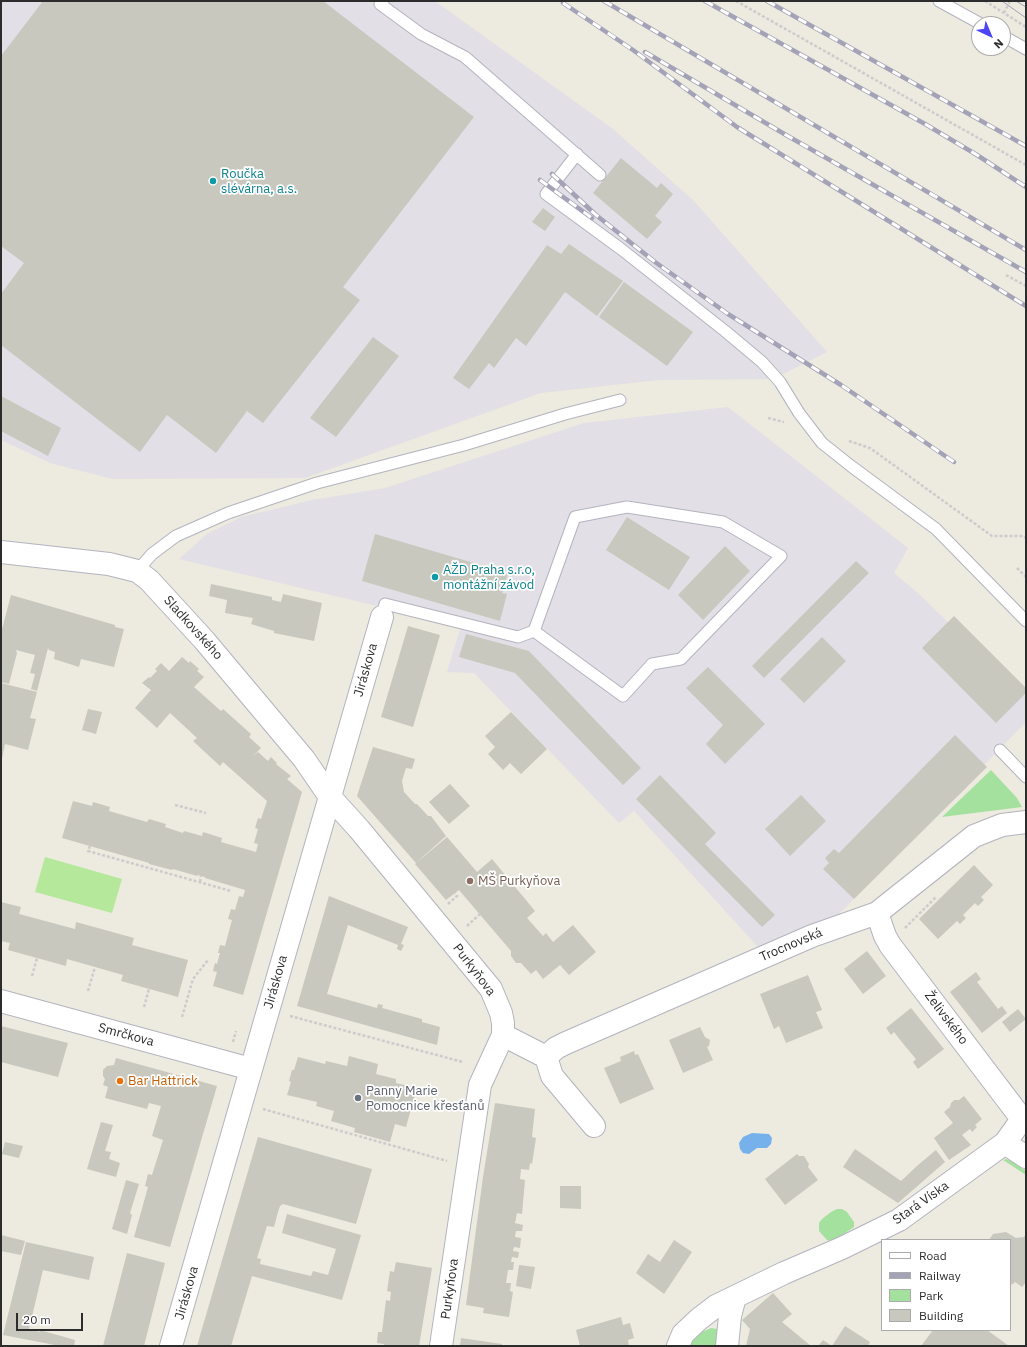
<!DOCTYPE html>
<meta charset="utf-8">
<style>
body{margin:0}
#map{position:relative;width:1027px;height:1347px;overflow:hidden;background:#edeadf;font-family:"IBM Plex Sans",sans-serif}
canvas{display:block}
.frame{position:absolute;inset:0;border:2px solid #2c2c2c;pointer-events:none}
.legend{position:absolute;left:881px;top:1239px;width:130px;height:92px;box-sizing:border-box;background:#fff;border:1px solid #ababab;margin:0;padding:5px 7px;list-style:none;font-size:12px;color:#2c2c2c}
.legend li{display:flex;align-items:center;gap:8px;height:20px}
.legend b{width:20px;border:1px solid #ababab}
.north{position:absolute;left:971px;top:16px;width:40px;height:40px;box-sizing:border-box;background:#fff;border:1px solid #ababab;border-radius:50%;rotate:136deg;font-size:11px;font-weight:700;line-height:16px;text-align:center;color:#2c2c2c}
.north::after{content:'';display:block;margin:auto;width:14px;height:18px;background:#4e46f4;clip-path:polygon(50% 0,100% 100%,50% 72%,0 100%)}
.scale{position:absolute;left:16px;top:1313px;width:67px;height:18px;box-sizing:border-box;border:2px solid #2c2c2c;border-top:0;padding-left:5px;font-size:12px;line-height:14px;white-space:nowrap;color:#2c2c2c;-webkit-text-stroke:3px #fff;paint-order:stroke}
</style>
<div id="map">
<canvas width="1027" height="1347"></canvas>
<div class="frame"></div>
<ul class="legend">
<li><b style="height:5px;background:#fff"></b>Road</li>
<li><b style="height:5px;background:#a4a2b6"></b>Railway</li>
<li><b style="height:11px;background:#a5e19e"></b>Park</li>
<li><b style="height:11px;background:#c9c8be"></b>Building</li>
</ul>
<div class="north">N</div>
<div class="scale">20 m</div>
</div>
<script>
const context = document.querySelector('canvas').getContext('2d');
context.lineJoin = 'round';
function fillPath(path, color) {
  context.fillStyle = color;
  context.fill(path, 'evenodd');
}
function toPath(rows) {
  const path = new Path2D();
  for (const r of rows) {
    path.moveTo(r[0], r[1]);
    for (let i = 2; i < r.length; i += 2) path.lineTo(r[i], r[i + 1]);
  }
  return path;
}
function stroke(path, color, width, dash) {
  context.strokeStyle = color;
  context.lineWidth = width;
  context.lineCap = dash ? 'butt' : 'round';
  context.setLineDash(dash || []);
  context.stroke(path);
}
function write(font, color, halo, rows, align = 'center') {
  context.font = font + ' "IBM Plex Sans",sans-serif';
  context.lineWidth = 3.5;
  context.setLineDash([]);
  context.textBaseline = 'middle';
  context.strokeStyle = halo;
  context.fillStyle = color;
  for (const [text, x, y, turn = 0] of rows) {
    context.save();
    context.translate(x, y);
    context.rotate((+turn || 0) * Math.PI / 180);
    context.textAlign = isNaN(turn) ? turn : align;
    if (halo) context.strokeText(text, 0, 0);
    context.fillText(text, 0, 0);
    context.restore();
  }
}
fillPath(toPath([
 [1,1,435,1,613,129,694,201,827,352,773,379,658,380,541,393,305,478,113,479,50,463,1,440],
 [728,407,908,548,894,573,919,594,1026,698,1026,722,837,916,758,947,634,811,619,823,474,673,447,672,461,626,179,559,207,534,241,517,312,500,385,488,584,423]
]), '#e3dfe6');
fillPath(toPath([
 [991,770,1017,798,1022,807,942,817],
 [1006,1159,1013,1162,1026,1171,1026,1175,1003,1160],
 [837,1209,842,1209,847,1212,854,1222,854,1227,833,1241,830,1241,827,1240,819,1231,819,1223,822,1219,831,1212],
 [711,1328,717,1329,720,1339,720,1346,689,1346,700,1333]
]), '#a5e19e');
fillPath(toPath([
 [45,857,122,879,112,913,35,892]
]), '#b5e89a');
fillPath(toPath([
 [752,1133,769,1134,772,1138,771,1144,767,1148,757,1148,749,1154,743,1153,740,1149,739,1143,743,1137]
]), '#77b1eb');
fillPath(toPath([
 [43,1,323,1,474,117,343,287,360,300,263,423,247,411,216,453,167,415,140,452,1,345,1,294,24,263,1,246,1,56],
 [621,158,657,188,661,183,673,194,655,216,662,222,647,239,593,193],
 [543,208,555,217,545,231,532,222],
 [569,244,623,281,597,316,565,292,526,346,516,338,494,368,489,363,469,389,453,378,547,245,561,254],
 [624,282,693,332,667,366,599,317],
 [373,337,399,356,336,437,310,418],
 [1,396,61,428,48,456,1,431],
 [627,517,690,557,669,590,606,550],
 [375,534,508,573,502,593,507,594,500,621,362,581],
 [725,546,750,571,703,620,678,595],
 [856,561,869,573,764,678,752,666],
 [211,584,272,597,272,600,281,602,283,594,322,603,314,641,274,633,274,631,251,624,253,618,225,613,227,600,209,596],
 [11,595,115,625,115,627,124,629,114,667,81,659,79,667,54,659,55,652,49,650,48,648,37,691,31,689,35,674,30,673,35,655,16,650,17,653,9,684,1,682,1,633],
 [954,616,1026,688,1026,693,996,723,922,648],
 [408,626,440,635,413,727,381,717],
 [466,634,529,651,641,768,623,785,515,673,459,657],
 [822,637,846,661,804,703,780,679],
 [182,657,189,663,190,661,199,669,197,671,204,677,194,687,221,711,223,709,251,734,249,737,261,748,252,757,258,752,268,761,271,757,277,763,276,764,291,776,287,779,302,792,243,995,213,986,217,972,213,971,215,963,217,964,220,953,218,953,220,945,225,946,232,920,228,919,231,909,235,910,239,896,243,897,245,890,205,878,205,877,197,875,197,876,173,869,172,870,149,864,149,863,62,838,73,801,92,806,93,802,110,807,109,811,147,822,149,819,166,824,165,827,183,833,184,831,202,836,203,832,222,838,221,842,256,852,258,844,254,843,258,829,255,828,258,818,261,819,267,801,223,762,220,766,193,741,197,738,170,713,157,728,135,708,151,690,142,683,149,677,150,678,157,671,155,669,161,663,169,671],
 [708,667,765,724,725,764,706,744,723,725,686,688],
 [1,683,37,692,30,718,36,719,28,750,5,744,2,759],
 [88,709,102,712,96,734,82,730],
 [511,712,547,749,521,774,510,763,503,770,488,754,495,747,485,736],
 [955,735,987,767,854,899,823,869,829,863,825,858,834,849,839,853],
 [373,747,415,759,412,769,406,768,402,781,404,792,415,804,417,804,428,816,431,816,446,836,416,863,357,796],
 [660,775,716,833,705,844,775,915,762,927,636,799],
 [450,784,470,806,449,824,429,802],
 [801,795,826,821,790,856,765,829],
 [447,837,477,872,492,859,535,911,527,918,543,936,546,933,553,942,573,925,596,952,569,975,560,965,543,979,536,970,531,974,521,963,516,963,511,956,511,951,459,890,446,900,415,864],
 [974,865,993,885,981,897,984,900,978,906,975,903,963,915,966,918,960,924,957,921,938,939,919,919],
 [329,896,408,927,401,944,404,945,401,951,397,949,398,945,348,925,327,994,377,1008,378,1004,383,1005,382,1008,422,1019,422,1022,440,1027,437,1045,297,1006],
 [1,902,21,907,19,914,75,929,76,922,134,938,132,945,188,960,178,997,121,981,123,975,67,959,66,966,8,950,10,943,1,941],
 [867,951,886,976,863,994,844,969],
 [976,972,981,979,977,982,988,996,998,1009,1002,1006,1007,1013,982,1033,950,992],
 [808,975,822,1010,816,1012,823,1028,786,1043,779,1026,774,1029,760,994],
 [911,1008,944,1049,918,1069,913,1062,916,1059,905,1046,894,1032,891,1035,886,1028],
 [1018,1009,1026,1019,1010,1032,1002,1022],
 [1,1026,68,1043,58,1077,1,1062],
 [700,1027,705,1037,710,1040,709,1046,707,1047,713,1060,683,1073,669,1040],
 [634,1051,635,1055,638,1054,654,1089,620,1104,604,1068,621,1061,620,1057],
 [349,1056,378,1064,376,1074,396,1079,396,1083,417,1088,406,1127,395,1124,390,1142,354,1132,355,1128,331,1121,334,1111,316,1106,317,1102,287,1095,291,1082,289,1081,292,1070,294,1070,298,1057,325,1064,326,1061,347,1066],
 [116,1058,217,1086,170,1247,134,1237,148,1187,145,1186,148,1174,152,1175,163,1140,152,1136,161,1106,149,1103,147,1109,105,1098,108,1087,103,1085,105,1079,103,1076,103,1070,107,1066,114,1065],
 [964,1096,982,1119,975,1125,977,1127,972,1132,970,1129,962,1135,971,1145,949,1160,934,1138,953,1123,944,1112,950,1107,951,1103,954,1100,959,1100],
 [495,1103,535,1109,532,1137,536,1138,532,1164,530,1163,529,1170,521,1169,520,1179,525,1180,522,1214,517,1213,515,1223,523,1225,522,1231,516,1231,515,1237,521,1238,520,1248,514,1247,513,1251,519,1252,518,1258,512,1257,511,1262,514,1262,513,1270,508,1270,506,1283,511,1283,510,1291,513,1292,509,1317,483,1313,484,1308,466,1305,483,1177],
 [101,1122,113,1125,105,1151,111,1152,109,1159,120,1163,116,1177,87,1169],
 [258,1137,372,1169,356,1224,283,1204,280,1206,278,1212,274,1227,267,1226,257,1258,261,1259,260,1264,311,1276,313,1271,328,1275,336,1249,282,1233,287,1214,361,1235,342,1300,252,1276,231,1346,197,1346],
 [5,1142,23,1146,19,1158,2,1154],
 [855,1149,901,1181,918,1165,936,1150,945,1162,898,1203,843,1167],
 [797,1154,799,1156,804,1156,809,1164,808,1167,818,1180,785,1205,765,1179],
 [126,1180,139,1184,130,1213,132,1215,127,1234,112,1229],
 [560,1186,581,1186,581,1209,560,1208],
 [1006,1232,1016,1238,1024,1237,1026,1234,1026,1282,1022,1287,1015,1282,1013,1284,1010,1285,1010,1240,989,1240,993,1234],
 [1,1235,25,1241,21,1255,1,1251],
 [674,1240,692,1252,664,1294,636,1273,648,1254,660,1262],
 [26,1242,94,1257,89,1280,43,1270,29,1329,40,1332,40,1330,75,1340,74,1346,60,1346,3,1335],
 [127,1253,165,1263,144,1346,103,1346],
 [396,1262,432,1268,419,1346,384,1346,384,1344,377,1343,378,1332,382,1332,386,1300,390,1301,391,1292,387,1291,390,1271,394,1272],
 [519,1265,535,1267,531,1289,516,1286],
 [773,1293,792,1314,782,1322,811,1346,746,1346,750,1329,742,1320],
 [621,1317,623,1325,630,1323,634,1338,628,1340,629,1346,580,1346,576,1330],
 [845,1326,870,1342,868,1346,818,1346,823,1340,832,1346],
 [933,1330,987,1330,1009,1346,921,1346],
 [461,1338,502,1344,502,1346,460,1346]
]), '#c9c8be');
const service = toPath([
 [383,1,380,4,421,34,465,57,600,175],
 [939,1,981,24],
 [1003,36,1026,49],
 [577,154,546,194,621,249,725,331,762,362,780,382,799,413,822,443,851,466,936,529,1026,621],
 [137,571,152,554,176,536,228,513,317,483,464,445,565,414,620,400],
 [382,617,385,604,518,637,534,631,575,517,627,507,723,522,781,556,681,659,652,664,623,696,534,631],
 [1000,750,1026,777]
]);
const minor = toPath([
 [1,552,109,564,137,571,149,580,204,640,304,759,330,797,359,829,491,989,501,1013,503,1023,503,1035,480,1085,441,1346],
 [877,913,885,936,890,945,1022,1119],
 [1,1001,251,1069],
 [503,1035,546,1057,556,1048,566,1043,812,936,877,913,974,836,1002,825,1026,822],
 [546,1057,552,1076,594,1126],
 [1005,1143,1026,1157],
 [171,1346,382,617],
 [678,1346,683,1334,699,1319,716,1306,784,1273,842,1248,899,1220,1005,1143,1022,1119,1026,1117],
 [727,1346,730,1316,735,1297]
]);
stroke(service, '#b3b3bf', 13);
stroke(minor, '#b3b3bf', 24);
stroke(toPath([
 [736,1,1026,165],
 [985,1,1026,27],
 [1004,13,1010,1],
 [1006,275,1026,286],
 [768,418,784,422],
 [849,441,870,448,992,536,1023,536,1026,538],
 [1017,568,1026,577],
 [175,805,206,813],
 [90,846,88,851,231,891],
 [200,882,201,876],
 [448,904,457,896,455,893],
 [467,926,480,914],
 [905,928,936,897],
 [32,976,37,958],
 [88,991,95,967],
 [144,1007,149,989],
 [290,1016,463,1062],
 [182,1017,193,979,208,960],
 [233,1042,236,1031],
 [263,1109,447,1161]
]), '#ccc', 2.5, [3, 2]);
stroke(service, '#fff', 11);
stroke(minor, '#fff', 22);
stroke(toPath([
 [1002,1,1026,18],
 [1016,1,1026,7]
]), '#a4a2b6', 1);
const rail = toPath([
 [604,1,1026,250],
 [705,1,925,124,977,155,1026,187],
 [767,1,1026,146],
 [563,3,633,50,737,127,1026,306],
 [645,52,786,135,1026,272],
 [552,174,596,215,655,262,728,314,841,385,954,462],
 [540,180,592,218]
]);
stroke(rail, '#a4a2b6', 4.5);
stroke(rail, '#fff', 3, [9]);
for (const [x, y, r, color] of [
 [213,181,4,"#0f9aa8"],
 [435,577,4,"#0f9aa8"],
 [470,881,4,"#8d6e63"],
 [120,1081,4,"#e8710a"],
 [358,1098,4,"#6b7280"]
]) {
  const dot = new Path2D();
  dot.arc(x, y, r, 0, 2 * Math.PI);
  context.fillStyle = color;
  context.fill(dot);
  stroke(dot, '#fff', 1.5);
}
write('13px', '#0d838f', '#fff', [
 ["Roučka",221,174],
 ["slévárna, a.s.",221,189],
 ["AŽD Praha s.r.o,",443,570],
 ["montážní závod",443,585]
], 'left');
write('13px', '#2c2c2c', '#fff', [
 ["Sladkovského",193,628,48],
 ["Jiráskova",366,670,-74],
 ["Trocnovská",791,945,-23],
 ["Purkyňova",474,970,53],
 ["Jiráskova",276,982,-74],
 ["Želivského",946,1018,53],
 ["Smrčkova",126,1035,15],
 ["Stará Víska",921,1203,-35],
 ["Purkyňova",450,1289,-82],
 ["Jiráskova",187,1293,-74]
]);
write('13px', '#785e54', '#fff', [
 ["MŠ Purkyňova",478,881]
], 'left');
write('13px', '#c56008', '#fff', [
 ["Bar Hattrick",128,1081]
], 'left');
write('13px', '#5b616d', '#fff', [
 ["Panny Marie",366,1091],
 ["Pomocnice křesťanů",366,1106]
], 'left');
</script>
